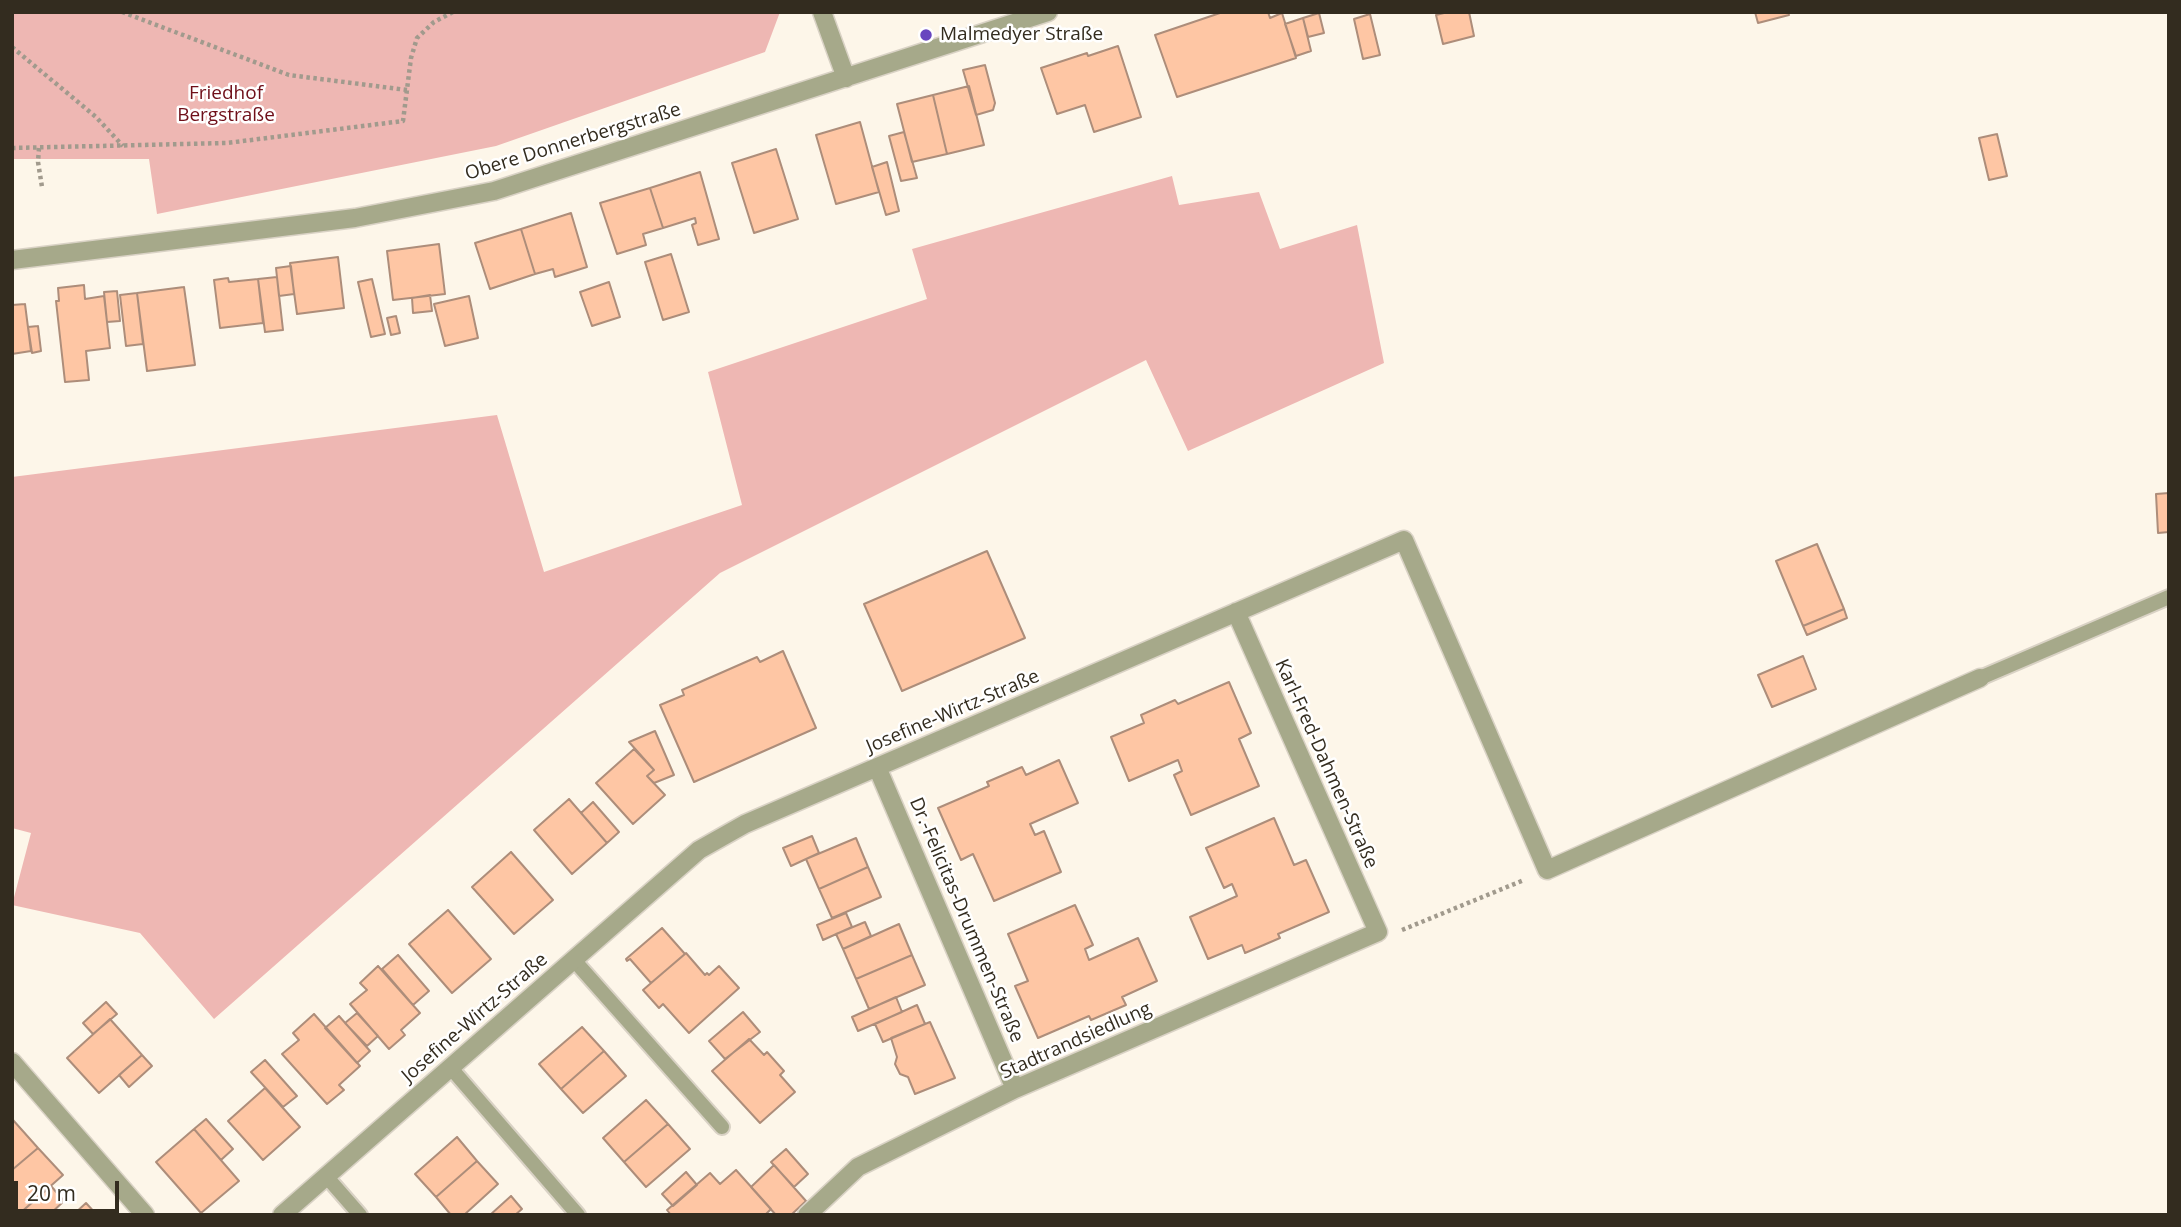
<!DOCTYPE html>
<meta charset="utf-8">
<style>
body{margin:0}
#map{position:relative;width:2181px;height:1227px;overflow:hidden;background:#fdf6e9;font-family:"Open Sans",sans-serif}
canvas{display:block}
.frame{position:absolute;inset:0;border:14px solid #332c1f;pointer-events:none}
.scale{position:absolute;left:14px;top:1181px;width:105px;height:32px;box-sizing:border-box;border:4px solid #332c1f;border-top:0;padding-left:9px;font-size:21px;line-height:24px;white-space:nowrap;color:#332c1f;-webkit-text-stroke:5px #fff;paint-order:stroke}
</style>
<div id="map">
<canvas width="2181" height="1227"></canvas>
<div class="frame"></div>
<div class="scale">20 m</div>
</div>
<script>
const context = document.querySelector('canvas').getContext('2d');
context.lineJoin = 'round';
function fillPath(path, color) {
  context.fillStyle = color;
  context.fill(path, 'evenodd');
}
function toPath(rows) {
  const path = new Path2D();
  for (const r of rows) {
    path.moveTo(r[0], r[1]);
    for (let i = 2; i < r.length; i += 2) path.lineTo(r[i], r[i + 1]);
  }
  return path;
}
function stroke(path, color, width, dash) {
  context.strokeStyle = color;
  context.lineWidth = width;
  context.lineCap = dash ? 'butt' : 'round';
  context.setLineDash(dash || []);
  context.stroke(path);
}
function write(font, color, halo, rows, align = 'center') {
  context.font = font + ' "Open Sans",sans-serif';
  context.lineWidth = 5;
  context.setLineDash([]);
  context.textBaseline = 'middle';
  context.strokeStyle = halo;
  context.fillStyle = color;
  for (const [text, x, y, turn = 0] of rows) {
    context.save();
    context.translate(x, y);
    context.rotate((+turn || 0) * Math.PI / 180);
    context.textAlign = isNaN(turn) ? turn : align;
    if (halo) context.strokeText(text, 0, 0);
    context.fillText(text, 0, 0);
    context.restore();
  }
}
fillPath(toPath([
 [12,12,780,12,765,52,496,146,157,214,149,159,12,159],
 [1172,176,1179,205,1259,192,1280,249,1357,225,1384,363,1188,451,1146,360,720,573,214,1019,140,933,12,905,31,833,12,828,12,477,497,415,544,572,742,505,708,372,927,299,912,249]
]), '#eeb7b3');
const building = toPath([
 [1223,12,1268,12,1270,18,1282,13,1296,58,1177,97,1155,35,1223,12],
 [1448,12,1469,12,1474,36,1443,44,1436,15,1448,12],
 [1755,12,1788,12,1789,15,1758,23,1755,12],
 [1319,13,1324,33,1308,37,1303,18,1319,13],
 [1370,14,1380,55,1363,59,1354,19,1370,14],
 [1303,18,1311,51,1296,56,1285,24,1303,18],
 [1118,46,1141,117,1094,132,1085,105,1057,114,1041,68,1087,53,1088,56,1118,46],
 [985,65,995,103,993,110,976,115,963,70,985,65],
 [969,86,984,145,947,154,933,95,969,86],
 [933,95,947,154,912,162,897,104,933,95],
 [860,122,879,192,836,204,816,135,860,122],
 [904,132,917,178,901,181,889,136,904,132],
 [1997,134,2007,176,1989,180,1979,138,1997,134],
 [776,149,798,219,754,233,732,163,776,149],
 [887,162,899,211,886,215,872,167,887,162],
 [700,172,719,239,698,245,692,225,696,223,695,218,663,228,650,188,700,172],
 [650,188,663,228,643,234,646,245,617,254,600,203,650,188],
 [571,213,587,267,555,277,553,269,535,274,521,229,571,213],
 [521,229,535,274,490,289,475,243,521,229],
 [439,244,445,294,393,300,387,251,439,244],
 [671,254,689,312,663,320,645,262,671,254],
 [338,257,344,308,297,314,290,263,338,257],
 [291,266,294,294,279,296,276,268,291,266],
 [277,277,283,330,265,332,258,279,277,277],
 [228,278,229,282,258,279,263,323,220,328,214,280,228,278],
 [372,279,385,334,371,337,358,282,372,279],
 [609,282,620,317,592,326,580,292,609,282],
 [84,285,85,299,104,296,110,348,86,351,89,380,65,382,56,301,59,301,58,288,84,285],
 [184,287,195,365,147,371,137,293,184,287],
 [117,291,120,321,107,322,104,292,117,291],
 [137,293,143,344,126,346,120,295,137,293],
 [430,295,432,311,413,313,412,298,430,295],
 [469,296,478,338,445,346,434,304,469,296],
 [25,304,31,351,12,354,12,305,25,304],
 [396,316,400,333,391,335,387,318,396,316],
 [38,326,41,351,32,353,28,327,38,326],
 [2169,493,2169,532,2158,533,2156,494,2169,493],
 [1817,544,1844,609,1803,626,1776,561,1817,544],
 [987,551,1025,638,902,691,864,604,987,551],
 [1844,609,1847,618,1807,635,1803,626,1844,609],
 [783,651,816,728,694,782,660,705,684,695,682,690,757,657,760,662,783,651],
 [1803,656,1816,689,1772,707,1758,675,1803,656],
 [1229,682,1251,733,1239,739,1259,786,1191,815,1174,775,1182,771,1178,760,1129,781,1111,737,1144,723,1141,715,1175,700,1178,704,1229,682],
 [655,731,674,775,654,783,647,776,654,770,629,742,655,731],
 [634,749,654,770,647,776,665,795,633,824,596,783,634,749],
 [1059,760,1078,803,1030,824,1035,835,1044,831,1061,872,994,901,973,854,961,860,938,808,989,786,987,782,1022,767,1026,775,1059,760],
 [569,799,607,843,572,874,534,830,569,799],
 [593,802,619,832,607,843,581,813,593,802],
 [1274,818,1294,865,1306,860,1329,912,1278,934,1280,938,1245,953,1242,945,1208,959,1190,917,1237,896,1232,884,1224,888,1206,848,1274,818],
 [812,836,819,853,791,866,783,848,812,836],
 [856,838,868,867,819,889,806,859,856,838],
 [511,852,553,900,514,934,472,887,511,852],
 [868,867,881,897,832,918,819,889,868,867],
 [1075,905,1093,945,1085,949,1089,960,1138,938,1157,981,1122,997,1126,1005,1091,1020,1089,1016,1038,1038,1015,986,1028,981,1008,934,1075,905],
 [448,910,491,959,452,993,409,944,448,910],
 [846,913,852,927,823,940,817,925,846,913],
 [865,922,871,936,843,949,836,934,865,922],
 [899,924,912,955,856,979,843,949,899,924],
 [662,928,685,954,651,983,630,959,627,961,626,959,662,928],
 [686,953,705,975,707,973,709,975,719,966,739,988,689,1033,663,1004,659,1008,643,990,686,953],
 [398,955,429,991,413,1005,382,969,398,955],
 [912,955,925,985,869,1009,856,979,912,955],
 [378,966,420,1013,401,1030,405,1035,389,1049,350,1004,367,990,360,983,378,966],
 [896,997,902,1012,858,1031,852,1017,896,997],
 [106,1002,117,1014,93,1034,83,1023,106,1002],
 [917,1005,925,1024,883,1042,875,1024,917,1005],
 [743,1012,760,1032,725,1059,709,1041,743,1012],
 [357,1013,378,1036,367,1046,345,1023,357,1013],
 [314,1014,360,1066,339,1085,344,1090,327,1104,282,1054,299,1040,293,1033,314,1014],
 [339,1016,370,1051,357,1063,325,1028,339,1016],
 [110,1019,142,1055,99,1093,67,1058,110,1019],
 [930,1022,955,1078,915,1094,908,1077,900,1074,895,1064,897,1057,891,1038,930,1022],
 [582,1027,604,1051,561,1089,539,1064,582,1027],
 [749,1039,764,1055,767,1052,784,1071,780,1075,795,1092,760,1123,712,1071,749,1039],
 [604,1051,626,1076,583,1113,561,1089,604,1051],
 [142,1055,152,1066,129,1087,119,1075,142,1055],
 [265,1060,297,1096,283,1107,251,1072,265,1060],
 [265,1088,300,1127,263,1160,228,1121,265,1088],
 [646,1100,668,1124,624,1162,603,1138,646,1100],
 [206,1119,233,1149,221,1160,194,1129,206,1119],
 [13,1120,38,1148,12,1170,12,1121,13,1120],
 [668,1124,690,1149,646,1187,624,1162,668,1124],
 [194,1129,239,1181,201,1213,156,1162,194,1129],
 [457,1137,477,1161,436,1197,415,1174,457,1137],
 [38,1148,63,1175,18,1215,14,1215,12,1170,38,1148],
 [786,1149,808,1174,794,1187,771,1162,786,1149],
 [477,1161,498,1184,464,1215,451,1215,436,1197,477,1161],
 [774,1165,806,1201,791,1215,776,1215,751,1187,774,1165],
 [736,1170,771,1209,765,1215,671,1215,667,1210,710,1173,720,1184,736,1170],
 [686,1172,697,1185,673,1206,662,1194,686,1172],
 [51,1186,64,1201,49,1215,18,1215,51,1186],
 [511,1196,522,1209,515,1215,490,1215,511,1196],
 [86,1203,97,1215,73,1215,86,1203]
]);
fillPath(building, '#fec6a4');
stroke(building, '#ad8d7a', 2);
const service = toPath([
 [1980,678,2169,597],
 [573,959,722,1127],
 [450,1067,578,1215],
 [326,1176,360,1215]
]);
const minor = toPath([
 [822,12,846,78],
 [12,260,355,218,494,191,1048,12],
 [877,767,1015,1089],
 [12,1062,145,1215],
 [282,1215,699,850,745,824,1404,540,1547,870,1980,678],
 [807,1215,858,1167,1015,1089,1378,932,1236,612]
]);
stroke(service, '#d9d2c5', 18);
stroke(minor, '#d9d2c5', 21);
stroke(toPath([
 [122,12,289,75,407,90],
 [12,47,96,117,123,146],
 [12,148,227,143,403,121,411,58,417,38,434,22,453,12],
 [39,148,38,162,42,187],
 [1402,930,1524,880]
]), '#a19a8d', 4.5, [3.5, 3.5]);
stroke(service, '#a6a98a', 14);
stroke(minor, '#a6a98a', 18);
for (const [x, y, r, color] of [
 [926,35,7,"#6946bf"]
]) {
  const dot = new Path2D();
  dot.arc(x, y, r, 0, 2 * Math.PI);
  context.fillStyle = color;
  context.fill(dot);
  stroke(dot, '#fff', 2.5);
}
write('19px', '#332c1f', '#fff', [
 ["Malmedyer Straße",940,35]
], 'left');
write('19px', '#6f0f19', '#fff', [
 ["Friedhof",226,94],
 ["Bergstraße",226,116]
]);
write('19px', '#332c1f', '#fff', [
 ["Obere Donnerbergstraße",573,142,-17],
 ["Josefine-Wirtz-Straße",953,712,-23],
 ["Karl-Fred-Dahmen-Straße",1326,764,66],
 ["Dr.-Felicitas-Drummen-Straße",966,920,67],
 ["Josefine-Wirtz-Straße",475,1018,-41],
 ["Stadtrandsiedlung",1076,1041,-24]
]);
</script>
